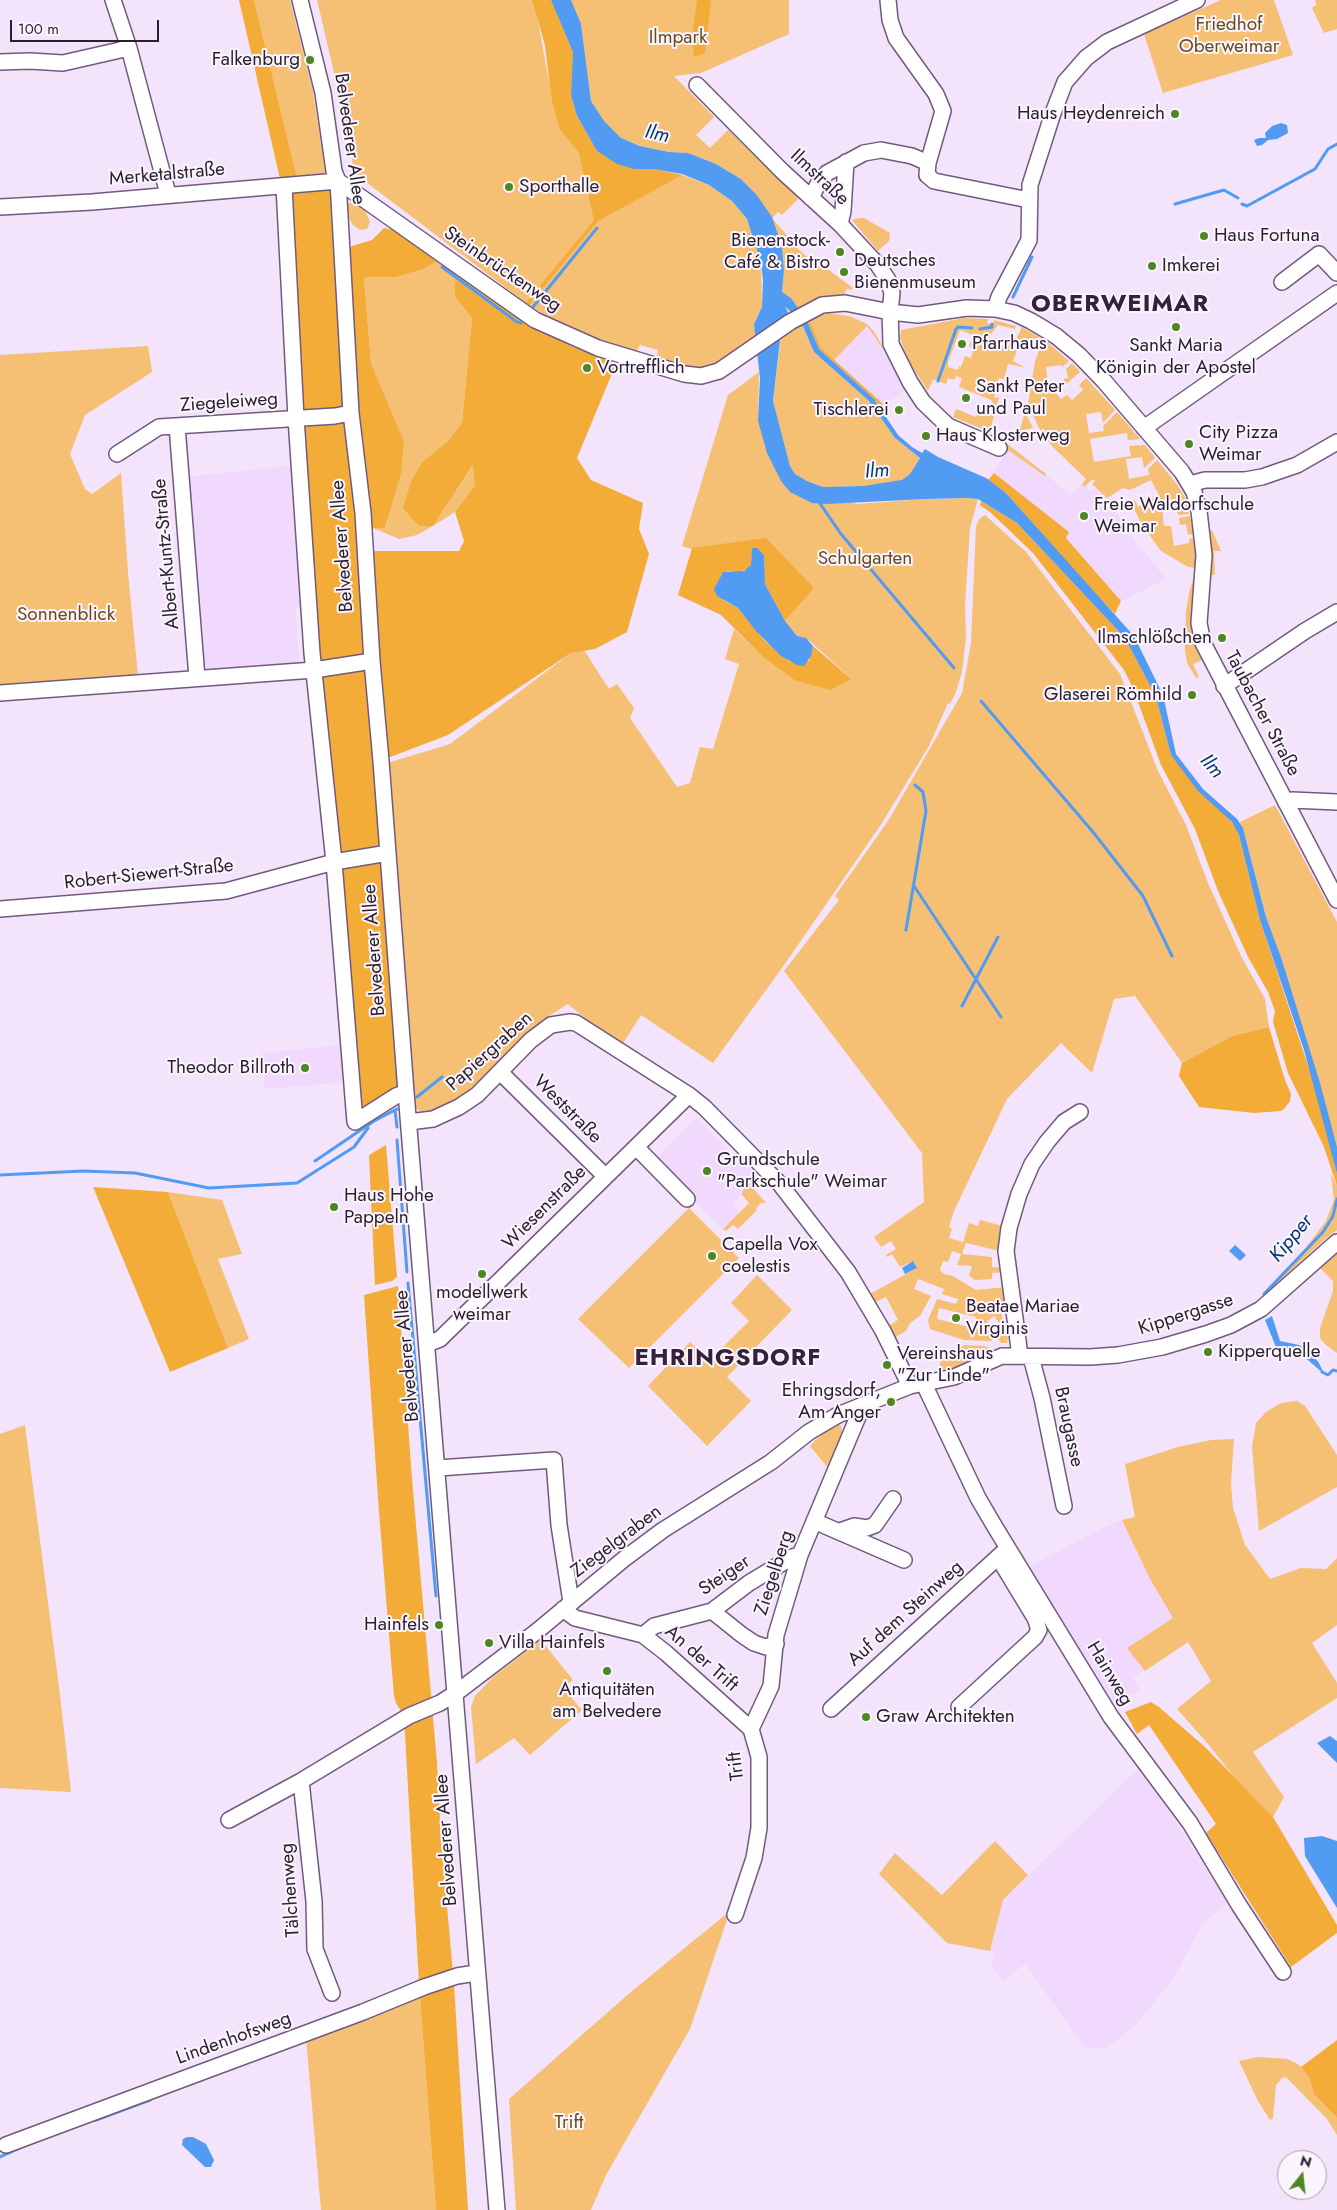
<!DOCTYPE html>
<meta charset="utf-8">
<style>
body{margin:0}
#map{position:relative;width:1337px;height:2210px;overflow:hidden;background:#f3e3fb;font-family:Jost,sans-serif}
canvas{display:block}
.north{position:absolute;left:1277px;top:2150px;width:50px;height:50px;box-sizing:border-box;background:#faf5fd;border:1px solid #a69faa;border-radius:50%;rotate:16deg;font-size:14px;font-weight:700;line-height:20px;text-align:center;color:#291f2e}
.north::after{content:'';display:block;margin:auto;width:18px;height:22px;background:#4e8621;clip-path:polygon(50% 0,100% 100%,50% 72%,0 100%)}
.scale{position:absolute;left:10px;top:20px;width:149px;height:22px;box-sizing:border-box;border:2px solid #291f2e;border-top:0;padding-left:6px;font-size:15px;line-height:18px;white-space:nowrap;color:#291f2e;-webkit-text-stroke:4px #faf5fd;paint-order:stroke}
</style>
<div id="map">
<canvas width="1337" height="2210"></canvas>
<div class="north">N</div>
<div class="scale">100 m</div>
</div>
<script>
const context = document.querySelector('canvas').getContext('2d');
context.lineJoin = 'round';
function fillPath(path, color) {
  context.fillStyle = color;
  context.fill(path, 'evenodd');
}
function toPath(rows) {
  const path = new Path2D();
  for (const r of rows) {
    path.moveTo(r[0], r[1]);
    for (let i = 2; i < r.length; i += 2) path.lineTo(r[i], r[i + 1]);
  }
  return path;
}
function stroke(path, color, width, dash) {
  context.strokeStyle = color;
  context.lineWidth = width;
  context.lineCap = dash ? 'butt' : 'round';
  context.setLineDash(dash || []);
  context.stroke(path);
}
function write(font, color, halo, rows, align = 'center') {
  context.font = font + ' Jost,sans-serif';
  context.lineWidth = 4;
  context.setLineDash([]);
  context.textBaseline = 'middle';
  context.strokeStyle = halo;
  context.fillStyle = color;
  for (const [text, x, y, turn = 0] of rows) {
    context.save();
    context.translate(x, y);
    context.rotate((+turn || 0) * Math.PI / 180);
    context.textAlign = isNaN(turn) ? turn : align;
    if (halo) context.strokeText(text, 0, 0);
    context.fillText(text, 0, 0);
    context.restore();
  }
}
fillPath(toPath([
 [827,313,849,316,867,324,874,332,908,389,884,405,834,360,821,348],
 [1006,443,1046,474,1070,496,1082,484,1090,492,1095,488,1107,498,1142,553,1144,552,1166,579,1121,601,1066,538,1068,532,994,473,1007,450,1005,448],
 [296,465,306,607,295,609,300,665,200,672,186,477],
 [344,1045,347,1082,265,1089,262,1053],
 [697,1117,738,1161,740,1159,757,1176,743,1190,742,1195,733,1205,740,1212,723,1229,654,1161],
 [1122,1520,1149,1577,1188,1641,1133,1678,1140,1690,1116,1705,1025,1569,1105,1527],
 [1140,1767,1228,1902,1203,1923,1174,1977,1134,2027,1104,2049,1085,2047,1025,1964,1003,1981,991,1966,995,1952,990,1951,1003,1900]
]), '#f1d8fd');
fillPath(toPath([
 [254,0,290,0,313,92,326,176,297,178],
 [317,0,789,0,789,34,701,73,674,76,714,117,696,135,710,148,728,130,799,198,782,215,778,212,772,218,791,240,790,242,819,267,822,265,853,288,851,290,847,289,844,293,855,297,832,295,815,299,799,310,791,298,782,292,784,271,782,246,756,194,741,179,716,164,688,153,669,152,641,146,621,138,603,121,591,101,581,25,571,95,653,169,682,175,709,185,732,201,747,219,761,263,762,307,754,324,756,338,720,363,708,367,687,367,659,359,657,356,658,350,640,345,636,353,583,333,551,319,526,303,354,173,349,136],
 [537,15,545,45,550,88],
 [1221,0,1274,0,1293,55,1163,93,1144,34],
 [1315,0,1337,0,1337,29,1324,33,1312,8,1316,5],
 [348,203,357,203,363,206,370,222,367,229,360,230,353,225,347,215,346,205],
 [859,218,864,218,890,233,889,241,878,251,852,220],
 [441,260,462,278,455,282,455,297,472,318,462,423,448,441,422,462,433,526,474,464,475,485,455,512,433,526,417,535,399,539,373,528,386,527,404,441,371,363,364,277,396,277,421,270],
 [827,313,849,316,867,324,874,332,891,360,867,326,834,360,821,348,810,323,807,321],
 [964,318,988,319,987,323,993,324,994,320,1016,326,1015,329,998,325,991,334,988,342,1007,348,1010,341,1015,342,1022,327,1039,337,1035,341,1021,339,1013,361,1026,368,1008,364,1004,379,999,378,994,398,999,397,991,427,988,431,953,417,956,409,976,417,979,413,985,416,991,412,994,405,991,400,959,387,962,378,956,376,954,380,948,378,946,384,933,379,928,391,909,362,900,338,901,330],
 [960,330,978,337,976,343,971,341,969,346,974,348,971,358,965,356,961,367,959,366,958,370,948,367,948,362],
 [802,324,814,352,869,401,895,438,920,458,910,474,902,481,863,486,823,487,807,481,795,474,790,466,773,401,781,337],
 [1043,341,1046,341,1069,361,1062,367,1061,365,1046,367,1048,387,1064,384,1064,379,1068,378,1066,369,1072,363,1080,372,1056,393,1061,399,1067,395,1072,400,1083,390,1079,385,1086,378,1115,410,1103,423,1101,412,1086,414,1089,433,1104,431,1103,426,1117,412,1140,439,1128,440,1127,433,1090,439,1094,462,1131,456,1129,446,1145,445,1155,458,1144,468,1142,457,1126,459,1129,479,1149,475,1148,469,1157,460,1176,483,1188,502,1189,514,1178,515,1176,505,1162,507,1164,526,1171,526,1174,546,1189,543,1189,539,1194,538,1197,568,1188,567,1161,551,1142,525,1131,502,1135,500,1138,507,1159,495,1151,480,1130,490,1123,488,1107,498,1092,484,1095,481,1093,479,1084,487,1082,484,1086,479,1052,446,1039,428,1028,404,1035,361],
 [148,346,152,372,85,415,70,454,85,489,92,494,121,473,128,573,138,676,0,688,0,355],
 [759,372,758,421,781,481,857,504,926,499,967,498,978,499,970,528,965,605,966,638,962,672,956,692,950,704,948,703,929,746,880,826,782,968,713,1063,641,1015,620,1048,568,1004,547,1017,474,1092,447,1108,424,1114,421,1112,416,1108,412,1096,384,764,450,744,571,653,584,650,609,689,617,684,634,708,630,718,677,787,690,783,700,747,713,749,739,664,725,659,734,629,763,657,794,680,850,678,810,641,797,636,785,621,814,587,682,546,728,395],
 [1025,412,1033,428,1019,431,1021,426],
 [1006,443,1046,474,1045,476,1005,448],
 [985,515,1026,552,1120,674,1158,771,1186,825,1208,883,1242,958,1265,999,1269,1027,1232,1036,1182,1063,1135,996,1114,999,1092,1073,1061,1043,1007,1099,954,1211,949,1227,952,1229,949,1238,963,1242,969,1223,978,1226,980,1220,1003,1226,1000,1251,966,1243,962,1254,992,1257,992,1267,1004,1268,1005,1272,992,1273,992,1279,975,1280,969,1276,972,1266,957,1265,961,1254,952,1251,948,1262,943,1261,940,1270,944,1274,953,1276,976,1290,1007,1287,1008,1301,999,1303,1003,1322,1006,1327,1004,1329,1008,1338,1007,1343,1001,1343,997,1337,991,1341,964,1340,930,1329,928,1320,937,1299,956,1304,958,1299,942,1294,944,1289,918,1279,914,1289,931,1296,920,1316,910,1323,906,1331,894,1338,888,1326,898,1320,886,1297,875,1302,870,1294,917,1268,913,1261,900,1267,892,1254,887,1257,886,1255,896,1249,891,1241,881,1247,874,1237,924,1202,922,1153,784,971,839,900,835,896,888,821,962,693,971,643,976,526,980,518],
 [939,1308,976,1317,973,1328,937,1319],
 [994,1316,1004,1329,997,1336,987,1321],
 [1190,516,1193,534,1188,535,1186,524,1180,525,1179,518],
 [1212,530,1221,551,1214,551,1215,575,1211,575,1209,531],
 [1194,578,1198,578,1203,660,1193,664,1199,677,1196,678,1187,663,1185,651,1186,610,1190,589],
 [1275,805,1337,922,1337,1147,1281,957,1266,917,1246,839,1240,822],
 [1331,1174,1337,1186,1337,1230,1324,1240,1264,1295,1263,1293,1304,1250,1326,1221,1334,1200],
 [757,1176,759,1178,751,1186,766,1203,760,1203,756,1209,757,1210,738,1229,733,1225,726,1231,723,1229,749,1203,742,1195,743,1190],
 [168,1192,222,1200,242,1254,218,1259,249,1339,228,1348],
 [689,1208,739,1258,629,1368,578,1319],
 [1337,1251,1337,1353,1326,1345,1320,1338,1320,1328,1333,1291,1333,1281,1319,1267],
 [757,1275,792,1310,727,1377,751,1401,707,1446,648,1386,690,1342,709,1361,749,1321,731,1303],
 [965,1345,984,1346,994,1350,965,1365,939,1373,941,1355],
 [1297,1401,1305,1406,1337,1455,1337,1487,1259,1531,1252,1447,1256,1423,1266,1412,1281,1403],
 [836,1424,841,1426,843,1433,828,1468,810,1446,814,1442,814,1441],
 [25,1425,60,1695,71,1792,0,1788,0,1434],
 [1234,1439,1231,1484,1233,1508,1245,1545,1270,1579,1301,1568,1326,1569,1337,1558,1337,1625,1312,1643,1337,1683,1337,1698,1253,1752,1284,1797,1273,1817,1234,1777,1208,1744,1177,1709,1211,1681,1188,1642,1145,1671,1127,1648,1173,1618,1149,1577,1122,1520,1135,1517,1125,1464,1178,1447,1211,1440],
 [541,1640,573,1680,563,1688,582,1710,530,1755,514,1738,476,1764,471,1707,475,1696,493,1677],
 [995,1841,1028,1875,1003,1900,990,1951,947,1943,879,1874,895,1853,942,1895],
 [730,1911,690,2029,606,2175,591,2210,516,2210,509,2099,632,1991],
 [420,1996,436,2210,321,2210,306,2038],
 [1258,2057,1287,2059,1296,2063,1305,2070,1310,2078,1313,2093,1337,2118,1337,2135,1327,2119,1286,2077,1282,2078,1276,2085,1273,2118,1270,2120,1258,2101,1239,2061]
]), '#f5bf74');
fillPath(toPath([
 [239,0,254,0,297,178,280,179],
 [532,0,551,0,573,52,571,95,576,116,597,151,634,169,653,169,682,175,598,221,529,305,526,303,594,220,579,153,560,129,552,101,545,45],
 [697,0,711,0,705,53,694,57,692,38],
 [331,189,402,1089,357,1118,317,662,288,192],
 [384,228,394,230,441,260,421,270,396,277,364,277,371,363,404,441,401,473,385,528,373,528,363,513,348,250,352,246,372,240],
 [462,278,517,316,571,346,616,364,577,458,591,480,643,503,639,529,649,554,627,632,595,649,571,653,448,735,385,759,368,558,375,551,459,551,464,541,455,512,475,485,473,465,433,526,419,526,403,508,411,482,422,462,448,441,462,423,472,318,455,297,455,282],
 [810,322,821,348,884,405,882,409,874,399,819,349,808,323],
 [994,473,1069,532,1066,538,1121,601,1115,614,1090,588,1005,492,988,480],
 [981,501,1017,523,1125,638,1156,697,1171,755,1234,825,1239,835,1260,920,1314,1084,1337,1174,1337,1186,1324,1147,1288,1073,1273,1022,1275,1011,1268,992,1248,957,1218,891,1195,829,1161,765,1133,688,1124,670,1033,553,990,512,980,505],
 [766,538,814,588,785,621,765,584,764,575,765,561,764,555,757,548,752,549,751,565,747,569,739,572,728,571,721,575,720,581,716,584,723,600,738,608,764,640,790,662,809,661,813,646,851,679,830,690,794,680,763,657,721,615,678,595,692,548],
 [1269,1027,1285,1080,1291,1094,1290,1101,1285,1108,1281,1111,1254,1113,1199,1107,1179,1076,1182,1063,1232,1036],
 [386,1145,397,1277,392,1281,375,1285,369,1155],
 [93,1187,168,1192,228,1348,170,1372],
 [398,1286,412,1479,437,1763,441,1840,454,1984,468,2210,436,2210,419,1984,404,1716,396,1703,394,1696,379,1512,364,1295],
 [1151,1702,1159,1707,1205,1747,1273,1817,1337,1925,1337,1933,1291,1967,1206,1833,1216,1824,1149,1725,1137,1734,1125,1712],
 [1337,2040,1337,2118,1313,2093,1310,2078,1301,2067]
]), '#f4ac38');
fillPath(toPath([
 [551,0,571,0,581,24,591,101,604,121,621,138,640,146,669,152,688,153,716,164,741,179,756,194,772,217,782,246,784,271,782,292,791,298,807,321,819,349,874,399,898,435,912,447,922,453,925,449,938,457,986,478,1005,492,1134,636,1163,695,1176,754,1203,789,1237,819,1243,828,1266,917,1281,957,1320,1083,1337,1147,1337,1174,1304,1050,1260,920,1239,835,1232,822,1198,791,1171,755,1156,697,1125,638,1017,523,978,499,967,498,926,499,826,504,812,503,790,492,781,481,767,453,758,421,760,378,754,324,762,307,763,280,761,263,747,219,732,201,709,185,682,174,653,169,634,169,617,164,597,151,577,116,571,95,573,52],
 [785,306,802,324,814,352,869,401,895,438,920,458,910,474,902,480,863,486,823,487,807,481,795,474,790,466,773,401,781,332,788,312],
 [1281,123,1287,125,1288,133,1277,139,1268,140,1262,145,1257,146,1254,140,1259,138,1266,138,1265,133,1272,126],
 [752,548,757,548,764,555,765,584,785,621,797,636,806,638,813,646,811,656,804,666,797,665,781,656,756,631,738,608,717,596,714,589,723,572,744,571,751,565],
 [1235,1245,1246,1255,1240,1261,1229,1251],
 [913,1261,917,1268,905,1274,902,1268],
 [1272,1316,1280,1341,1299,1345,1308,1349,1319,1363,1324,1374,1301,1354,1276,1347,1265,1320],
 [1330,1736,1337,1741,1337,1763,1317,1743],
 [1322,1836,1337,1841,1337,1908,1305,1856,1304,1838],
 [187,2137,193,2137,206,2144,214,2160,211,2167,205,2167,182,2145,183,2139]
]), '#529bf3');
stroke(toPath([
 [1175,204,1224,190,1238,198],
 [1242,204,1247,206,1315,169,1328,149,1337,144],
 [442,267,517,322,521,323],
 [1013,297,1032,257],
 [533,307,597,228],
 [980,329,992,327,992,324],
 [938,381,956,329,958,327,972,328],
 [819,502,841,534,954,668],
 [981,701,1093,832,1143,896,1172,956],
 [914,886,1001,1017],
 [906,930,926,811,923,792,915,785],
 [962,1006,998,937],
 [417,1097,442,1077],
 [395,1111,397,1127],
 [397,1140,407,1272],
 [315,1161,374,1121,397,1109],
 [0,1175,83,1171,135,1173,209,1188,297,1183,354,1147,368,1128],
 [408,1283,436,1596],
 [1264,1294,1323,1232,1333,1216,1337,1199],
 [1322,1372,1328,1375,1333,1370,1337,1371],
 [91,2120,96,2120,150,2100],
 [0,2157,29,2144]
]), '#529bf3', 3);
const minor = toPath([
 [113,0,129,48,168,194],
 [300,0,323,93,334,171,338,181,351,413,363,513,372,661,381,761,406,1092,497,2210],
 [888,0,890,20,896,38,936,94,943,111,928,163],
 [0,62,30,61,63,63,129,48],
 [697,85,783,172,840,224,878,265,888,280,892,293,890,312,891,344,910,382,923,402,948,426,999,448],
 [338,181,535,320,598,348,684,374,701,376,719,371,790,322,822,305,845,303,890,312,918,315,967,308,995,309,1014,313,1031,321,1056,336,1079,355,1104,381,1182,472,1194,492,1199,511,1204,555,1199,623,1203,643,1337,900],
 [284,186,296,418,312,653,334,862,355,1122,396,1096,406,1092],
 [811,198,819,182,827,173,864,153,881,150,912,156,928,163,927,175,934,181,1029,200],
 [0,207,92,202,338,181],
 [840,224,843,211,846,162],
 [1282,282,1319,254,1337,273],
 [995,309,999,297,1029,240,1030,185,1053,113,1065,82,1086,58,1107,42,1197,0],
 [177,426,197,678],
 [1144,428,1337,293],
 [117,454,159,427,335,416,351,413],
 [1190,484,1205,480,1245,480,1262,477,1297,465,1337,442],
 [1224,686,1305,631,1337,612],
 [0,693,314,670,372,661],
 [1286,803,1292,800,1337,802],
 [0,909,226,891,334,862,388,853],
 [500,1072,605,1176],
 [409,1122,433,1119,459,1107,477,1095,531,1040,551,1025,570,1022,576,1023,689,1095,704,1107,780,1184,848,1272,883,1331,910,1386],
 [636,1147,687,1199],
 [427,1344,440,1339,689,1095],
 [1020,1356,1006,1251,1009,1228,1019,1194,1032,1164,1047,1142,1064,1122,1080,1112],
 [1031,1357,1042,1398,1064,1506],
 [924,1384,978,1498,995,1527,1111,1717,1190,1823,1239,1905,1283,1972],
 [438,1468,554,1460,559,1525,571,1602],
 [814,1521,904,1560],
 [840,1531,854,1526,867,1528,875,1525,893,1499],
 [563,1609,575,1618,643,1635,666,1653,751,1729],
 [712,1611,742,1635,754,1643,766,1647,776,1644],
 [643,1635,654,1626,712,1611,749,1583,792,1557,800,1555],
 [959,1707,1035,1637,1039,1630,1035,1618,998,1557],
 [831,1709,1008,1548],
 [751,1729,771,1686,776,1635,800,1555,862,1407],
 [301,1781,314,1901,315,1949,332,1993],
 [229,1820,301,1781,409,1716,440,1703,456,1693,536,1632,624,1559,663,1530,771,1462,809,1432,838,1415,910,1386,954,1377,1002,1356,1090,1357,1118,1355,1162,1347,1206,1334,1231,1325,1261,1309,1337,1242],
 [735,1915,754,1858,759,1828,759,1757,751,1729],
 [6,2145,363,2012,424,1987,457,1976,476,1973]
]);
stroke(minor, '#725a7d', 18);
stroke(minor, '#fff', 15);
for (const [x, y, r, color] of [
 [310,60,5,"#4e8621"],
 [1175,114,5,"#4e8621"],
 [509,187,5,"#4e8621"],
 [1204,236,5,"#4e8621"],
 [840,252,5,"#4e8621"],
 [1152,266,5,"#4e8621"],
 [844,272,5,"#4e8621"],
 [1176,327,5,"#4e8621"],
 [962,344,5,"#4e8621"],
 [587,368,5,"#4e8621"],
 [966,398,5,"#4e8621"],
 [899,410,5,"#4e8621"],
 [926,436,5,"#4e8621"],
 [1189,444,5,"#4e8621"],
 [1084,516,5,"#4e8621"],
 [1222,638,5,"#4e8621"],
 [1192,695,5,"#4e8621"],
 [305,1068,5,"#4e8621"],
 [707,1171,5,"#4e8621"],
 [334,1207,5,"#4e8621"],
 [712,1256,5,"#4e8621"],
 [482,1274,5,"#4e8621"],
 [956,1318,5,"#4e8621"],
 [1208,1352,5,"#4e8621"],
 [887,1365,5,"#4e8621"],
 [891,1402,5,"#4e8621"],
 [439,1625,5,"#4e8621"],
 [489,1643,5,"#4e8621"],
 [607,1671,5,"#4e8621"],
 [866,1717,5,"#4e8621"]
]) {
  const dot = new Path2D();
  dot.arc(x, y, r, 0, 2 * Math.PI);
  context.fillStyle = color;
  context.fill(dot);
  stroke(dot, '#faf5fd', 2);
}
write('19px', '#684a1f', '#faf5fd', [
 ["Friedhof",1229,25],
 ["Oberweimar",1229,47],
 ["Ilmpark",678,38],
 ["Schulgarten",865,559],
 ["Sonnenblick",66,615],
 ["Trift",569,2123]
]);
write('19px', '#291f2e', '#faf5fd', [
 ["Falkenburg",300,60,"right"],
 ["Haus Heydenreich",1165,114,"right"],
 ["Sporthalle",519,187],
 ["Haus Fortuna",1214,236],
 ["Bienenstock-",830,241,"right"],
 ["Café & Bistro",830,263,"right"],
 ["Deutsches",854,261],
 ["Bienenmuseum",854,283],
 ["Imkerei",1162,266],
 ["Pfarrhaus",972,344],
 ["Sankt Maria",1176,346,"center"],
 ["Königin der Apostel",1176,368,"center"],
 ["Vortrefflich",597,368],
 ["Sankt Peter",976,387],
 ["und Paul",976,409],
 ["Tischlerei",889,410,"right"],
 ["City Pizza",1199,433],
 ["Weimar",1199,455],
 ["Haus Klosterweg",936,436],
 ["Freie Waldorfschule",1094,505],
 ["Weimar",1094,527],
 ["Ilmschlößchen",1212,638,"right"],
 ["Glaserei Römhild",1182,695,"right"],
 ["Theodor Billroth",295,1068,"right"],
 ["Grundschule",717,1160],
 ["\"Parkschule\" Weimar",717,1182],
 ["Haus Hohe",344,1196],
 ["Pappeln",344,1218],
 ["Capella Vox",722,1245],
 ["coelestis",722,1267],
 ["modellwerk",482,1293,"center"],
 ["weimar",482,1315,"center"],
 ["Beatae Mariae",966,1307],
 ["Virginis",966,1329],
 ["Kipperquelle",1218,1352],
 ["Vereinshaus",897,1354],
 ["\"Zur Linde\"",897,1376],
 ["Ehringsdorf,",881,1391,"right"],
 ["Am Anger",881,1413,"right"],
 ["Hainfels",429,1625,"right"],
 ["Villa Hainfels",499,1643],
 ["Antiquitäten",607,1690,"center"],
 ["am Belvedere",607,1712,"center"],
 ["Graw Architekten",876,1717]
], 'left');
write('19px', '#291f2e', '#faf5fd', [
 ["Belvederer Allee",349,139,82],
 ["Merketalstraße",167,175,-5],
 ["Ilmstraße",819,178,43],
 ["Steinbrückenweg",502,270,34],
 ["Ziegeleiweg",229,403,-4],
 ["Belvederer Allee",343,546,-94],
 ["Albert-Kuntz-Straße",167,554,-95],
 ["Taubacher Straße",1262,714,62],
 ["Robert-Siewert-Straße",149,875,-6],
 ["Belvederer Allee",375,950,-94],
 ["Papiergraben",490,1052,-42],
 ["Weststraße",567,1110,45],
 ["Wiesenstraße",545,1208,-45],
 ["Kippergasse",1186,1315,-18],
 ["Belvederer Allee",408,1356,-95],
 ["Braugasse",1068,1427,78],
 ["Ziegelgraben",617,1542,-37],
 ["Ziegelberg",775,1573,-72],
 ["Steiger",725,1576,-34],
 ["Auf dem Steinweg",906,1614,-42],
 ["An der Trift",701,1659,41],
 ["Hainweg",1109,1674,59],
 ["Trift",737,1766,-97],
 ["Belvederer Allee",447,1840,-94],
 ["Tälchenweg",291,1890,-94],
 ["Lindenhofsweg",234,2039,-20]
]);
write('italic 20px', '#02376d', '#faf5fd', [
 ["Ilm",657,135,13],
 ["Ilm",877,472,-4],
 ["Ilm",1211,767,50],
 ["Kipper",1292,1239,-50]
]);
context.letterSpacing = '1px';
write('bold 24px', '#35203e', '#faf5fd', [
 ["OBERWEIMAR",1120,305],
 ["EHRINGSDORF",728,1359]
]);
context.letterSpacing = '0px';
</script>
